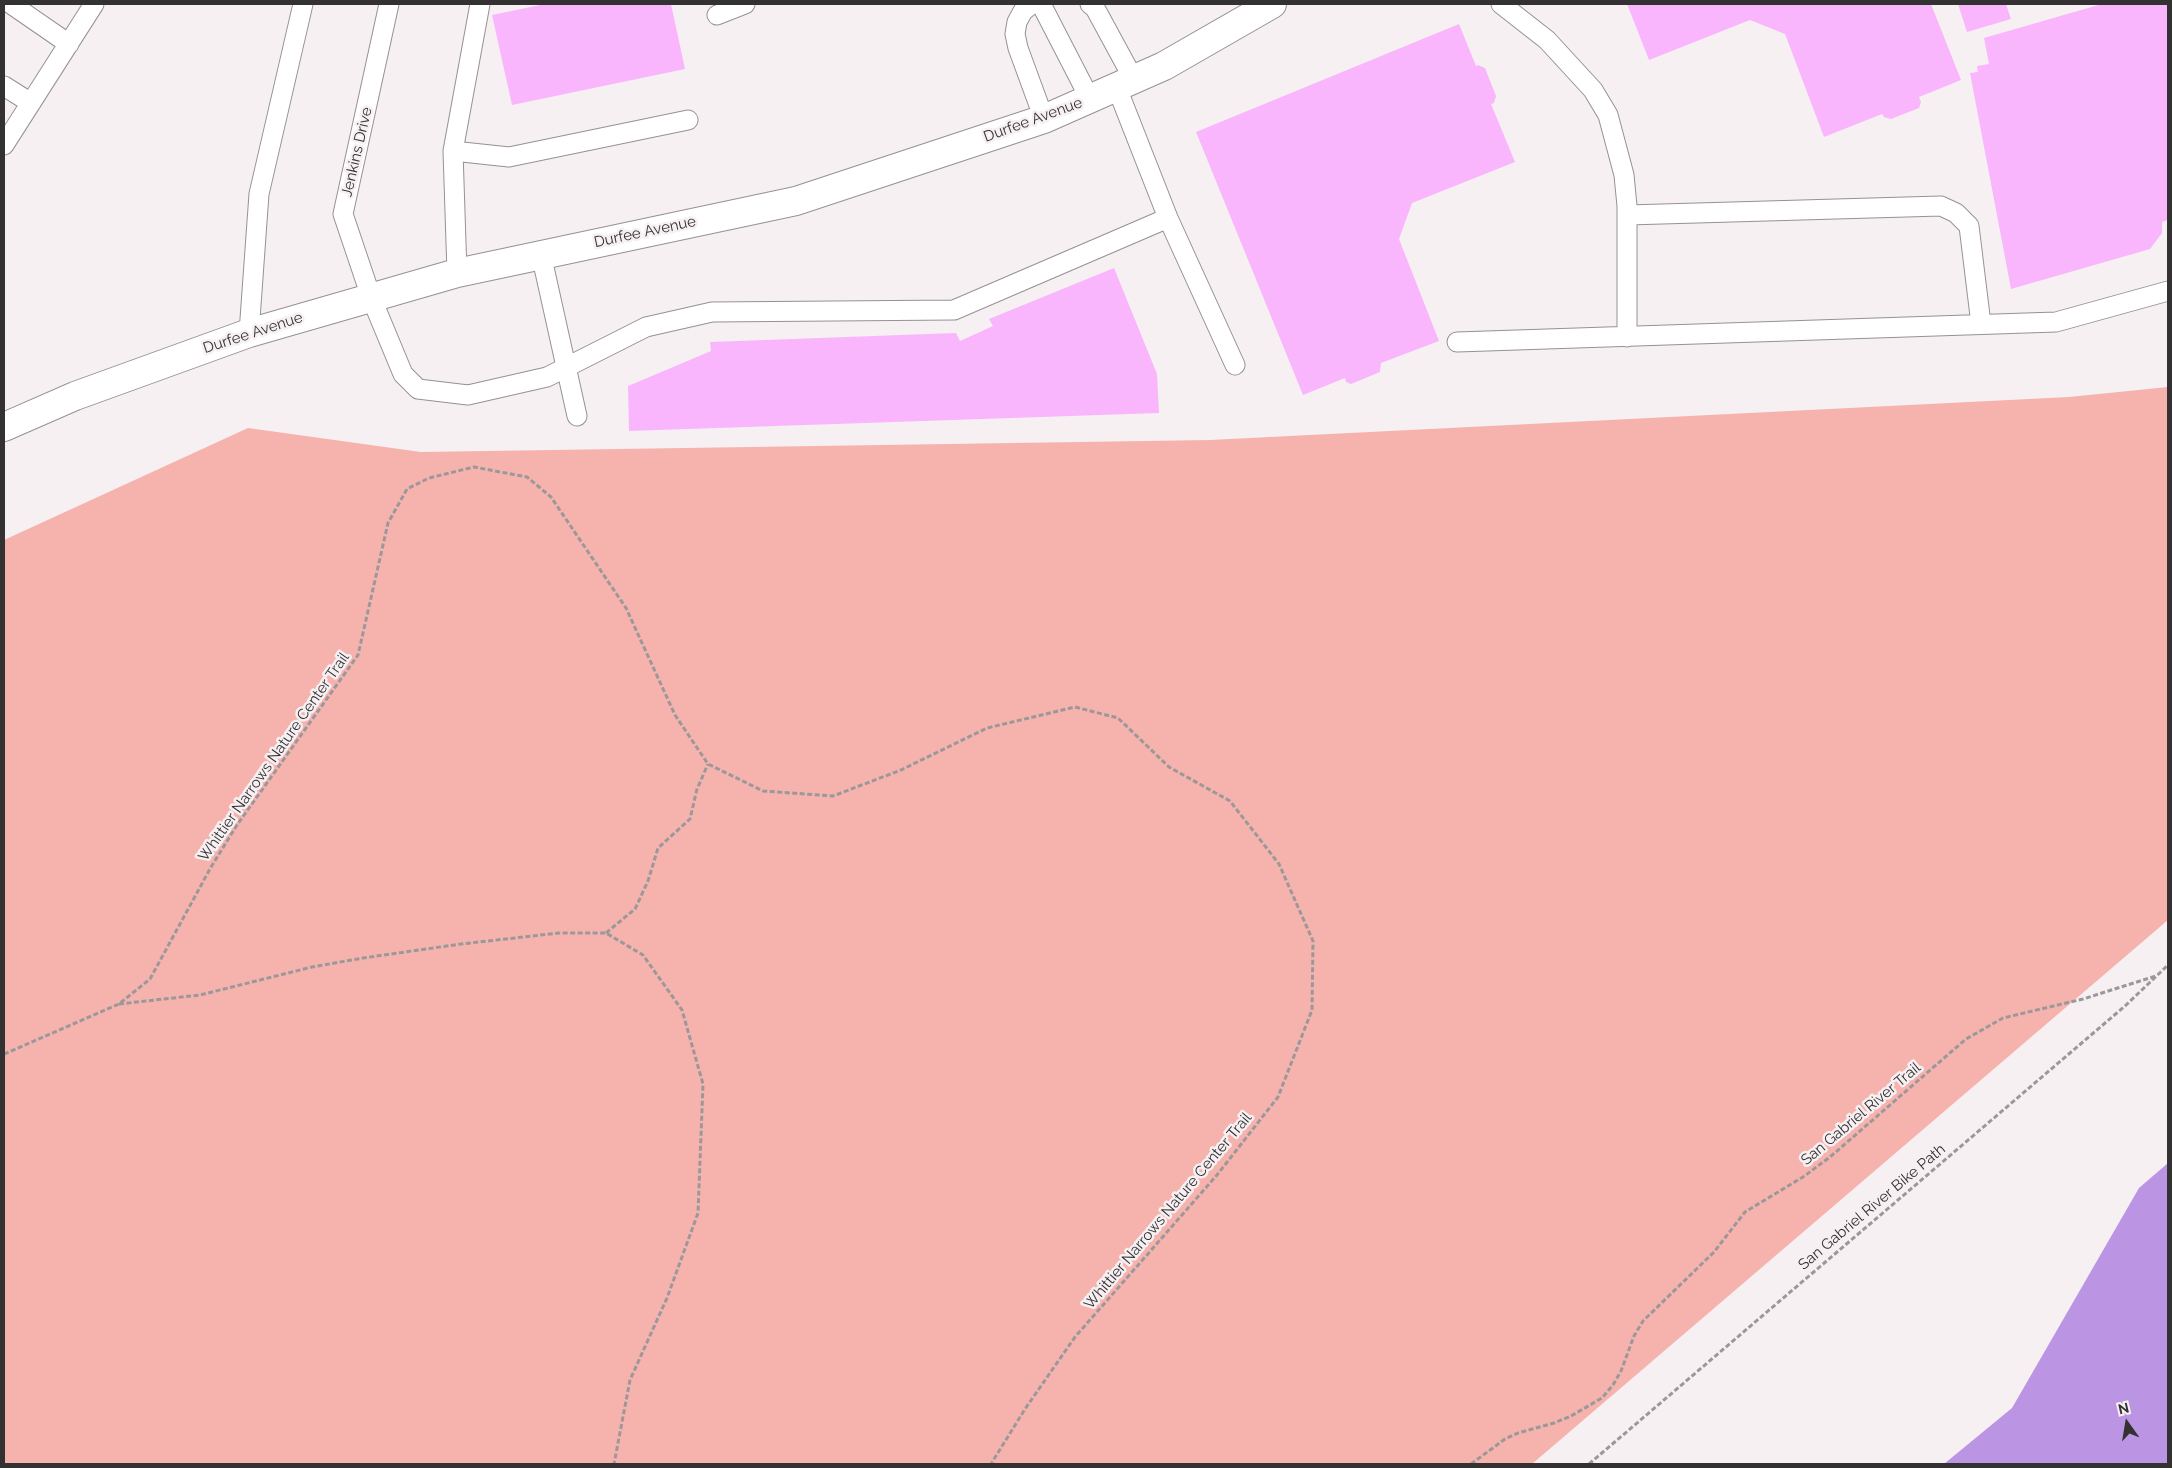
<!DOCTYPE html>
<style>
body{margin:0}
#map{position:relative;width:2172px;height:1468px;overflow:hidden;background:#f6f0f3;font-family:Raleway,sans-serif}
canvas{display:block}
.frame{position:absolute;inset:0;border:5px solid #333132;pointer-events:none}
.north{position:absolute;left:2102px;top:1398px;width:50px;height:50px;-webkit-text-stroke:4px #f6f0f3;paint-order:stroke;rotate:347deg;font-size:14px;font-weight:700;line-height:20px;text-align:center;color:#333132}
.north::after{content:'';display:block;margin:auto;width:18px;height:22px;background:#333132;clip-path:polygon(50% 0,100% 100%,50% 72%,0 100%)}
</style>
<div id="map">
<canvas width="2172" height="1468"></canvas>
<div class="frame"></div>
<div class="north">N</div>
</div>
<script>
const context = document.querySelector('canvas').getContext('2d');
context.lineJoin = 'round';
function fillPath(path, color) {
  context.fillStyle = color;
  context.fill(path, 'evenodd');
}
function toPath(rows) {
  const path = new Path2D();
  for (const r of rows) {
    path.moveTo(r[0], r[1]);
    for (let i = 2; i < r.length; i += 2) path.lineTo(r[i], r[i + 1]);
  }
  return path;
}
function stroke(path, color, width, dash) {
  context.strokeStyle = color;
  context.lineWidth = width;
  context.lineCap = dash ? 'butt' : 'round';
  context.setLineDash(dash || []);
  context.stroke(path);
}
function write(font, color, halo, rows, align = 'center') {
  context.font = font + ' Raleway,sans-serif';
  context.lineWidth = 5;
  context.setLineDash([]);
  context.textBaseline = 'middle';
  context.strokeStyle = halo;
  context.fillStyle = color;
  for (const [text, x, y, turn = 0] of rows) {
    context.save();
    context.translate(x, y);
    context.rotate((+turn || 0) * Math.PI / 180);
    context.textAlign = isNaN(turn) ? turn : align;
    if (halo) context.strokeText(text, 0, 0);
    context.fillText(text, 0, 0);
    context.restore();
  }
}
fillPath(toPath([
 [2168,387,2168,920,1532,1464,4,1464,4,540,248,428,421,452,1210,440,2069,397]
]), '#f6b3ad');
fillPath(toPath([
 [2168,1163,2168,1464,1944,1464,2012,1408,2139,1188]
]), '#bb95e4');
fillPath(toPath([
 [545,4,671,4,685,69,512,105,492,15],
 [1627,4,1931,4,1961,80,1919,97,1921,102,1919,108,1891,119,1884,117,1882,114,1824,137,1785,34,1750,20,1649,60],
 [1958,4,2006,4,2011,19,1967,32],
 [2102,4,2168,4,2168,220,2162,222,2162,233,2150,249,2011,289,1970,73,1978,72,1977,66,1989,64,1984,38],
 [1459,24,1476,66,1478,65,1485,68,1496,96,1494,103,1491,104,1515,162,1412,203,1399,239,1439,341,1381,363,1380,372,1351,384,1346,382,1345,378,1303,395,1196,132],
 [1114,268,1157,374,1159,413,629,431,628,386,711,351,710,342,956,333,960,341,993,326,989,319]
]), '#f9b6fc');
const lane = toPath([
 [11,4,69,44],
 [389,4,343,214,371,297,403,374,418,389,468,395,547,377,646,327,712,312,954,310,1168,218,1235,365],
 [1032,4,1023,11,1017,22,1015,34,1018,48,1044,119],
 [1041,4,1090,99],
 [1090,4,1095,8,1134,80],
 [1501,4,1547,40,1593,90,1608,115,1624,175,1627,206,1627,337],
 [717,15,745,4],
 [4,86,31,103],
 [1117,88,1168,218],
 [4,145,94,4],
 [453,151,509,157,688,120],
 [1627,215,1941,206,1956,213,1969,226,1981,324],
 [541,254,577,416],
 [457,273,453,151,480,4],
 [249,333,259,194,303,4],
 [1457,342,2056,322,2168,291]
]);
const secondary = toPath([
 [4,427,75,396,249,333,457,273,796,201,1044,119,1164,66,1272,4]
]);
stroke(lane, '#969193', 21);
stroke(secondary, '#969193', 30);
stroke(toPath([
 [606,933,635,909,648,881,658,848,690,819,697,789,708,764],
 [119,1004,200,995,312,967,363,958,461,944,559,933,606,933,643,955,682,1010,703,1084,698,1213,667,1298,630,1380,614,1464],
 [4,1054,119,1004,150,979,211,867,237,825,358,655,388,523,407,489,429,478,474,467,527,477,551,497,626,608,675,715,708,764,763,791,833,796,901,770,987,728,1075,707,1118,718,1169,767,1230,801,1279,864,1313,941,1312,1010,1278,1097,1217,1175,1075,1337,1025,1409,991,1464],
 [1471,1464,1505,1439,1518,1433,1554,1423,1571,1416,1602,1398,1613,1385,1621,1371,1634,1336,1643,1321,1714,1252,1745,1212,1803,1177,1830,1157,1966,1039,2003,1018,2083,999,2156,976],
 [1589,1464,2125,1006,2168,965]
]), '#9c989a', 3, [5, 2.5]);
stroke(lane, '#fff', 19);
stroke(secondary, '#fff', 28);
write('15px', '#333132', '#f6f0f3', [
 ["Durfee Avenue",1033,120,-20],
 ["Jenkins Drive",357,152,-77],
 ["Durfee Avenue",645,232,-12],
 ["Durfee Avenue",253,333,-18],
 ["Whittier Narrows Nature Center Trail",274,757,-55],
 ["San Gabriel River Trail",1861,1114,-40],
 ["San Gabriel River Bike Path",1872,1207,-40],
 ["Whittier Narrows Nature Center Trail",1168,1211,-50]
]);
</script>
